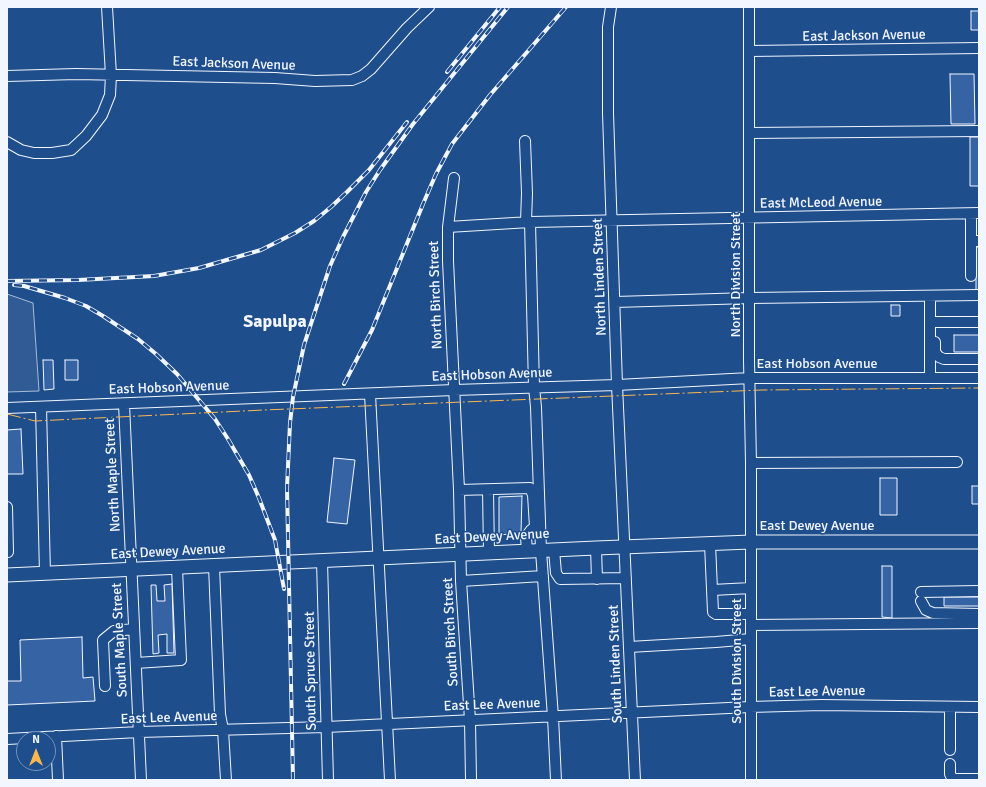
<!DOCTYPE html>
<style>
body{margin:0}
#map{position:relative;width:986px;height:787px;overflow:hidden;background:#1f4e8c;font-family:Signika,sans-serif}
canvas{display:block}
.frame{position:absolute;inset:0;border:8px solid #f2f6ff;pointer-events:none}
.north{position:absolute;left:16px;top:731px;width:40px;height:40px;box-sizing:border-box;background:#1f4e8c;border:1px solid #7391ba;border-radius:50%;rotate:0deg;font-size:11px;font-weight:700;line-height:16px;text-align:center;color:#f2f6ff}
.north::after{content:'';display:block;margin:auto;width:14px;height:18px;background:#ffb74d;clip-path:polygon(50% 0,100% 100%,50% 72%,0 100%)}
</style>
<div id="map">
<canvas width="986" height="787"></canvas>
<div class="frame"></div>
<div class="north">N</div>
</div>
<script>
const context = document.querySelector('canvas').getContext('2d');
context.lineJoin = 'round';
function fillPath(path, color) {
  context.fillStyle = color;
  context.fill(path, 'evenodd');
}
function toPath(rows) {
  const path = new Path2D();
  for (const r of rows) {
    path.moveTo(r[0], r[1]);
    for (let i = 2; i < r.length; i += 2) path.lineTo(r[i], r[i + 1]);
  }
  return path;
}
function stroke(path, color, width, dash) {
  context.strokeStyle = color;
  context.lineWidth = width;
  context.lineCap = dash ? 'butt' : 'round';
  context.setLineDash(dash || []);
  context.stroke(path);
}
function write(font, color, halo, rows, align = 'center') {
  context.font = font + ' Signika,sans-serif';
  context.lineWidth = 3;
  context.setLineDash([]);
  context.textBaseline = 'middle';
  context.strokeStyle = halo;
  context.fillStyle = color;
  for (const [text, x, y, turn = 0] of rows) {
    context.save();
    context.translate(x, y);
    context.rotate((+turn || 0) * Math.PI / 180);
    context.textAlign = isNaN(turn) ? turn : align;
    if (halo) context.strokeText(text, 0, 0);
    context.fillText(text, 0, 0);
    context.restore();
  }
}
const built = toPath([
 [7,294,33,303,39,391,7,392,7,294]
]);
fillPath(built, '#305b95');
stroke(built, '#a8bbd7', 1);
const building = toPath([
 [971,11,979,11,979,30,971,30,971,11],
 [950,74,974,74,975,124,951,124,950,74],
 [970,137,979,137,979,186,970,186,970,137],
 [976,247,979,247,979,291,976,291,976,247],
 [891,305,900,305,900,316,891,316,891,305],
 [954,335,979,335,979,352,954,352,954,335],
 [43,360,53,360,54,389,44,390,43,360],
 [65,360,78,360,78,380,65,380,65,360],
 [21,429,23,474,7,474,7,430,21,429],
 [334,458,355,460,347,524,327,522,334,458],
 [880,478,897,478,897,515,880,515,880,478],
 [972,486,979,486,979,504,972,504,972,486],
 [522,496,521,533,499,535,499,497,522,496],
 [882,566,892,566,892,618,882,617,882,566],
 [172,584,174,653,167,653,167,634,158,635,159,653,153,654,151,585,156,585,157,601,165,601,164,585,172,584],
 [944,597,979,597,979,606,944,606,944,597],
 [82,637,83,678,93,677,95,701,7,705,7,681,21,681,20,640,82,637]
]);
fillPath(building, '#3563a3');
stroke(building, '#f2f6ff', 1);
const minor = toPath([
 [611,7,608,27,608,113,617,385,635,780],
 [749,7,749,360,751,463,751,780],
 [749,51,979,48],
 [7,76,76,74,275,78,315,81,352,80,362,76,371,69,407,28,429,7],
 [749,133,979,131],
 [525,141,527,193,526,222],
 [7,142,21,150,34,153,52,153,71,150,86,136,102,115,110,95,111,75,107,7],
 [454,178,448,227,448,261,459,490,461,581,470,720,471,780],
 [971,214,971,241,979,241],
 [530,222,534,387,536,407,541,551,553,717,556,780],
 [448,227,530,222,979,213],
 [971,241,971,276],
 [615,302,750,298,979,295],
 [930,322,979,322],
 [935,342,935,352,939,357,944,359,979,359],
 [930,378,930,296],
 [370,394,390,780],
 [124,404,141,780],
 [41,407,45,574],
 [7,408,454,390,617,385,750,378,979,378],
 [751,463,957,462],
 [459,490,530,488,533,495,535,527,531,530,526,537,527,551],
 [488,490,489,553],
 [7,507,8,552,7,552],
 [710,544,713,612,716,614,751,614],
 [596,548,597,579],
 [554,550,556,573,560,579,626,578],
 [322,561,328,780],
 [214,566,220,714,223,730,226,780],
 [461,581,543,576],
 [712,590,751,588],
 [921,592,979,591],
 [921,601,926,610,933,613,979,614],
 [751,625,979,623],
 [629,647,716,642,751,639],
 [136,663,181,660,177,568],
 [105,686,103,640,114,631,134,629],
 [950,707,950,750],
 [56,736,58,780],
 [7,739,139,732,326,727,750,707,821,705,979,707],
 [950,764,950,774,952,778,955,779,979,779]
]);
const major = toPath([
 [7,575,596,548,751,542,979,542]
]);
stroke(minor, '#f2f6ff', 12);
stroke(major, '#f2f6ff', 15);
stroke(minor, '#1f4e8c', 10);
stroke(major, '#1f4e8c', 13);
const rail = toPath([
 [447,72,500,7],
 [7,281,78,280,154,276,199,268,261,250,295,233,314,221,331,207,347,192,369,170,407,122],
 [14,285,24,286,65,298,86,306,103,316,138,339,156,354,177,374,215,419,228,439,249,475,259,498,275,540,284,589],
 [344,384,372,330,423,204,436,174,452,144,490,95,566,7],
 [293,780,287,488,290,423,293,397,304,345,330,266,343,237,366,192,380,170,413,124,508,7]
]);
stroke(rail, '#f2f6ff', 4);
stroke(rail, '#1f4e8c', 2.5, [8]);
stroke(toPath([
 [7,414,35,421,264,410,762,390,979,388]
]), '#ffb74d', 1, [14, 3, 2, 3]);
write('14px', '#f2f6ff', '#1f4e8c', [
 ["East Jackson Avenue",864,36,-1],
 ["East Jackson Avenue",234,64,2],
 ["East McLeod Avenue",821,203,-1],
 ["North Division Street",736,275,-90],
 ["North Linden Street",600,277,-92],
 ["North Birch Street",436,295,-92],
 ["East Hobson Avenue",817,364],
 ["East Hobson Avenue",492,375,-2],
 ["East Hobson Avenue",169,388,-2],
 ["North Maple Street",113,475,-93],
 ["East Dewey Avenue",817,526],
 ["East Dewey Avenue",492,537,-3],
 ["East Dewey Avenue",168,552,-3],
 ["South Birch Street",451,632,-93],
 ["South Maple Street",120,640,-93],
 ["South Division Street",737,661,-90],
 ["South Linden Street",616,664,-92],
 ["South Spruce Street",311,671,-91],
 ["East Lee Avenue",817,692,-1],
 ["East Lee Avenue",492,705,-2],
 ["East Lee Avenue",169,718,-2]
]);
write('bold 18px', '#f2f6ff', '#1f4e8c', [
 ["Sapulpa",275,322]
]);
</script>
